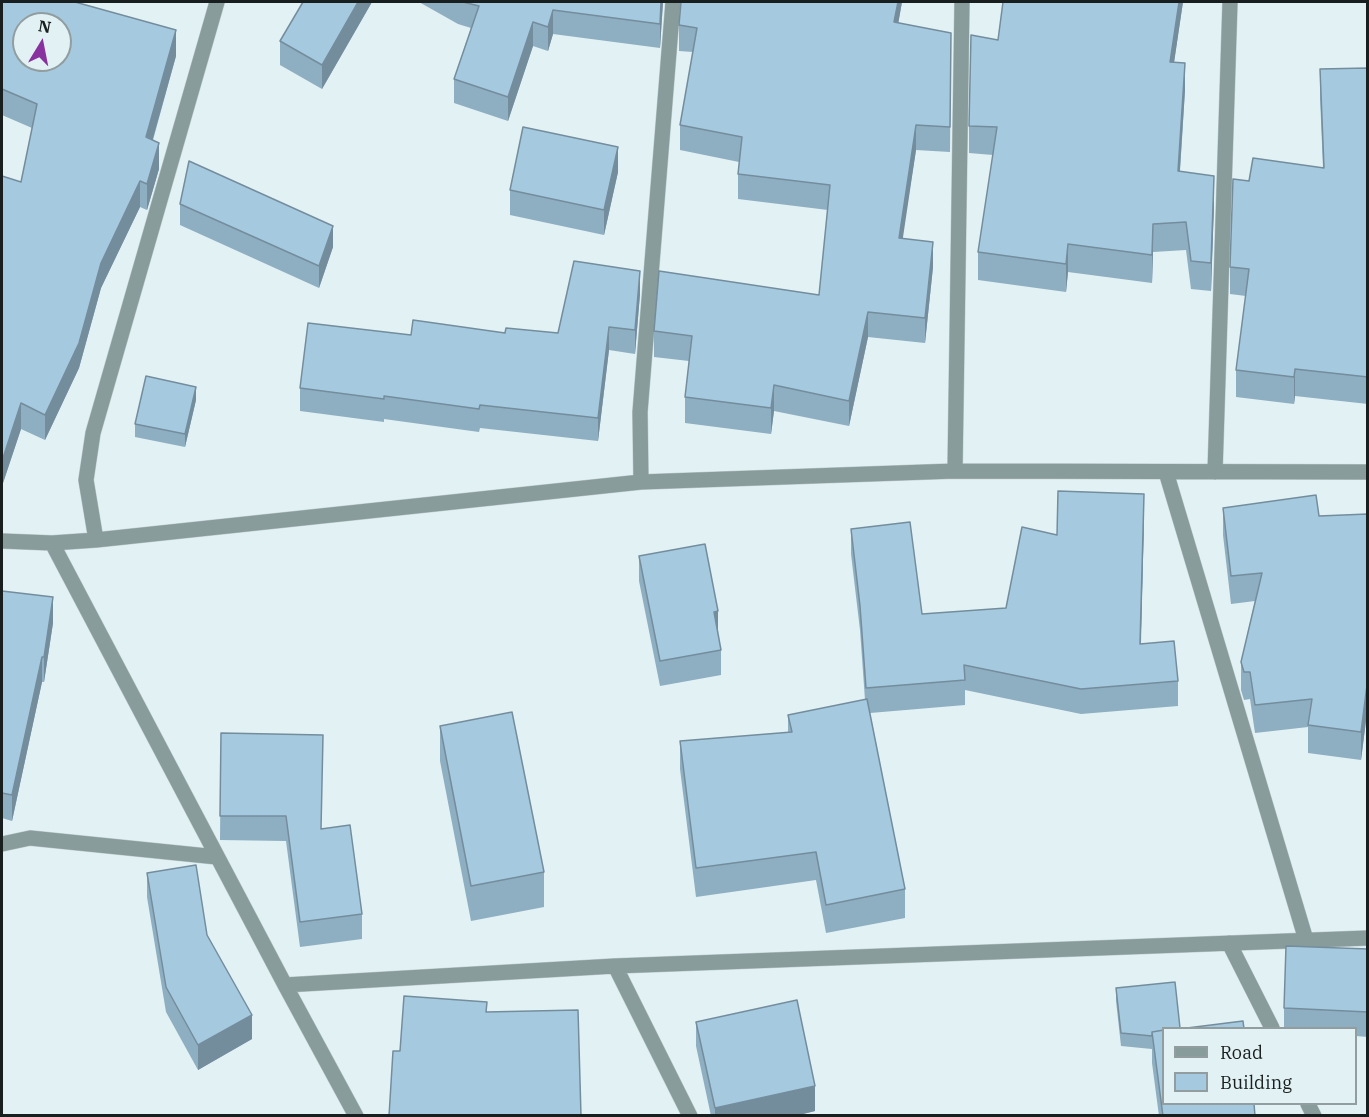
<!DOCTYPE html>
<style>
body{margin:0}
#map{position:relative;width:1369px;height:1117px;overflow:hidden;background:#e2f1f4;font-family:"IBM Plex Serif",serif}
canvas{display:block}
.frame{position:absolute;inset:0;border:3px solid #191e1f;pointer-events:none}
.legend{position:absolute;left:1162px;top:1027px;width:195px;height:78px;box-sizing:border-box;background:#e2f1f4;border:2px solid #929d9f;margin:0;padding:8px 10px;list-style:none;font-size:18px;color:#191e1f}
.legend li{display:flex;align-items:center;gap:12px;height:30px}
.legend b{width:30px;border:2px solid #929d9f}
.north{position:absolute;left:12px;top:12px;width:60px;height:60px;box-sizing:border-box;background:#e2f1f4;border:2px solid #929d9f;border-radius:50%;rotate:10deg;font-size:16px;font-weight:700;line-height:24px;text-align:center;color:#191e1f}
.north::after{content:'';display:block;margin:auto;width:21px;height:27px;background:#8832a0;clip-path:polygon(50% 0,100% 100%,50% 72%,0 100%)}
</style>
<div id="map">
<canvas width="1369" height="1117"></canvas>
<div class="frame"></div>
<ul class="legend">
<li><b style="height:8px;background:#889c9b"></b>Road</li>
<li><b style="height:16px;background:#a5cae0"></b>Building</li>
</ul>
<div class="north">N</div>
</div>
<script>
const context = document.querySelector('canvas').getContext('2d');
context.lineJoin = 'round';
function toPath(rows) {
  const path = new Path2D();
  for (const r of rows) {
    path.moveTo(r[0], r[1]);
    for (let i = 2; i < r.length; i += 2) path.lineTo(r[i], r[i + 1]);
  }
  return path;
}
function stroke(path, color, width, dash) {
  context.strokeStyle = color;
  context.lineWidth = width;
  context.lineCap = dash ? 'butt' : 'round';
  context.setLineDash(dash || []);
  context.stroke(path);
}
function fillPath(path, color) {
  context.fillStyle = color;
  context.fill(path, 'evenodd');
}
const minor = toPath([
 [673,2,640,412,641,482,955,471,1368,472],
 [955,471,962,2],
 [1166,472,1306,940],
 [1215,472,1230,2],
 [96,540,86,480,93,433,217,2],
 [2,541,52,543,96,540,641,482],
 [52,543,285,985,356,1116],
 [2,844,30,838,217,857],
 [1229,943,1272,1028],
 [615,966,690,1116],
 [285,985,615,966,1368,938],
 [1308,1104,1314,1116]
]);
stroke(minor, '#becbce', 16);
stroke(minor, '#889c9b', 15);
fillPath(toPath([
 [2,2,176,56,153,140,159,169,147,210,140,207,101,288,79,368,45,440,21,429,2,486,2,176,21,182,32,128,2,115],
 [372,2,322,89,280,65,280,41],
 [419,2,663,2,660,48,553,34,548,51,533,46,508,121,454,103,454,79,471,28,458,24],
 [681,2,902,2,898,23,951,33,950,152,916,150,902,238,933,267,925,343,868,337,849,426,774,411,771,434,685,423,685,397,689,361,654,357,654,331,819,295,828,210,738,199,738,174,739,162,680,150,680,125,693,52,679,51,679,25],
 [1003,2,1183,2,1174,62,1185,90,1180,171,1214,204,1211,291,1191,289,1186,250,1153,252,1152,283,1068,272,1066,292,978,280,978,252,993,155,969,153,969,126,998,40],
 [1368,68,1368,404,1295,396,1294,404,1236,397,1236,370,1246,296,1230,294,1230,267,1249,181,1323,168,1320,97,1320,69],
 [618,172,604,235,510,215,510,190],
 [180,204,333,247,319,288,180,225],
 [640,294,635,354,609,350,598,441,480,428,479,432,384,419,384,422,300,411,300,388,411,335,505,333,558,333],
 [196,400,185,447,135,437,135,424],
 [1223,508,1319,516,1368,514,1368,705,1361,760,1308,753,1308,727,1255,733,1250,699,1244,700,1241,690,1241,662,1255,601,1231,604,1223,535],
 [1144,519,1141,644,1178,681,1178,706,1081,714,965,690,965,705,870,713,905,889,905,918,826,933,816,880,696,897,680,769,680,741,788,733,788,715,865,700,860,630,851,554,851,529,922,614,1006,608,1057,535],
 [639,556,721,650,721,675,660,686,639,581],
 [2,591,53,623,44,682,42,682,12,821,2,818],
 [440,726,544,872,544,907,471,921,440,761],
 [221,733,322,829,362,914,362,939,300,947,286,841,220,840],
 [147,873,207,935,252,1039,198,1070,166,1012,147,897],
 [1368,949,1368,1037,1356,1036,1356,1029,1284,1029,1284,1008],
 [1116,988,1180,1028,1255,1116,1159,1116,1152,1063,1152,1049,1121,1046,1116,1001],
 [696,1022,815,1111,795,1116,711,1116,696,1046]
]), '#8eaec1');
fillPath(toPath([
 [358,2,372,2,322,89,322,65],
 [661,2,663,2,660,48,660,24],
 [898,2,902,2,894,48,894,22],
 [1179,2,1183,2,1170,90,1170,62],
 [553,10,553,34,548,51,548,27],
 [533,22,533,46,508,121,508,97],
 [176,30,176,56,146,163,146,137],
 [1185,63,1185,90,1178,199,1178,171],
 [916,125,916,150,899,264,899,238],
 [159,143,159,169,147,210,147,184],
 [618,147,618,172,604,235,604,210],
 [1214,176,1214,204,1211,291,1211,263],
 [140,181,140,207,101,288,79,368,45,440,45,415,101,263],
 [1153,224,1153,252,1152,283,1152,255],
 [333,226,333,247,319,288,319,266],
 [933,242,933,267,925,343,925,318],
 [1068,244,1068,272,1066,292,1066,264],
 [640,271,640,294,635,354,635,330],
 [868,312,868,337,849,426,849,401],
 [609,327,609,350,598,441,598,418],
 [1295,369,1295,396,1294,404,1294,377],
 [774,385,774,411,771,434,771,408],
 [196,387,196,400,185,447,185,434],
 [21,403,21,429,2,486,2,461],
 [1144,494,1144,519,1140,668,1140,644],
 [53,597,53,623,44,682,44,657],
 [718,611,718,636,714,612],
 [42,657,42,682,12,821,12,795],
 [1368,677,1368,705,1361,760,1361,732],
 [252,1015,252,1039,198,1070,198,1045],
 [815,1086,815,1111,795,1116,715,1116,715,1108]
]), '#748d9d');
const building = toPath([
 [2,2,75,2,176,30,146,137,159,143,147,184,140,181,101,263,79,343,45,415,21,403,2,461,2,176,21,182,37,104,2,89,2,2],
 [24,24,60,24,60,60,24,60,24,24],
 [303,2,358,2,322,65,280,41,303,2],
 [463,2,661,2,660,24,553,10,548,27,533,22,508,97,454,79,479,6,463,2],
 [681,2,898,2,894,22,951,33,950,127,916,125,899,238,933,242,925,318,868,312,849,401,774,385,771,408,685,397,692,336,654,331,659,271,819,295,830,185,738,174,742,137,680,125,697,28,679,25,681,2],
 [1003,2,1179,2,1170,62,1185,63,1178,171,1214,176,1211,263,1191,261,1186,222,1153,224,1152,255,1068,244,1066,264,978,252,997,127,969,126,971,35,998,40,1003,2],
 [1368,68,1368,377,1295,369,1294,377,1236,370,1249,269,1230,267,1233,179,1249,181,1253,158,1324,168,1320,69,1368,68],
 [523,127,618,147,604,210,510,190,523,127],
 [189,161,333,226,319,266,180,204,189,161],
 [574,261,640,271,635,330,609,327,598,418,480,405,479,409,384,396,384,399,300,388,308,323,411,335,413,320,505,333,506,328,558,333,574,261],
 [146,376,196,387,185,434,135,424,146,376],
 [1058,491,1144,494,1140,644,1174,641,1178,681,1081,689,964,665,965,680,866,688,860,606,851,529,910,522,922,614,1006,608,1022,527,1057,535,1058,491],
 [1316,495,1319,516,1368,514,1368,677,1361,732,1308,725,1312,699,1255,705,1250,672,1244,672,1241,662,1262,573,1231,576,1223,508,1316,495],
 [705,544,718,611,714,612,721,650,660,661,639,556,705,544],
 [2,591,53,597,44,657,42,657,12,795,2,793,2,591],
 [867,699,905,889,826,905,816,852,696,868,680,741,792,732,788,715,867,699],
 [512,712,544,872,471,886,440,726,512,712],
 [221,733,323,735,321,829,350,825,362,914,300,922,286,816,220,816,221,733],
 [196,865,207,935,252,1015,198,1045,166,987,147,873,196,865],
 [1286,946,1368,949,1368,1012,1284,1008,1286,946],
 [1175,982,1180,1028,1164,1029,1164,1030,1152,1032,1152,1036,1121,1033,1116,988,1175,982],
 [404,996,487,1002,486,1012,578,1010,581,1116,389,1116,393,1051,400,1051,404,996],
 [797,1000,815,1086,715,1108,696,1022,797,1000],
 [1243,1021,1244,1029,1179,1029,1243,1021],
 [1164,1030,1164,1104,1254,1104,1255,1116,1163,1116,1152,1032,1164,1030]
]);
fillPath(building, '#a5cae0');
stroke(building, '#748d9d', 1.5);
</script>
